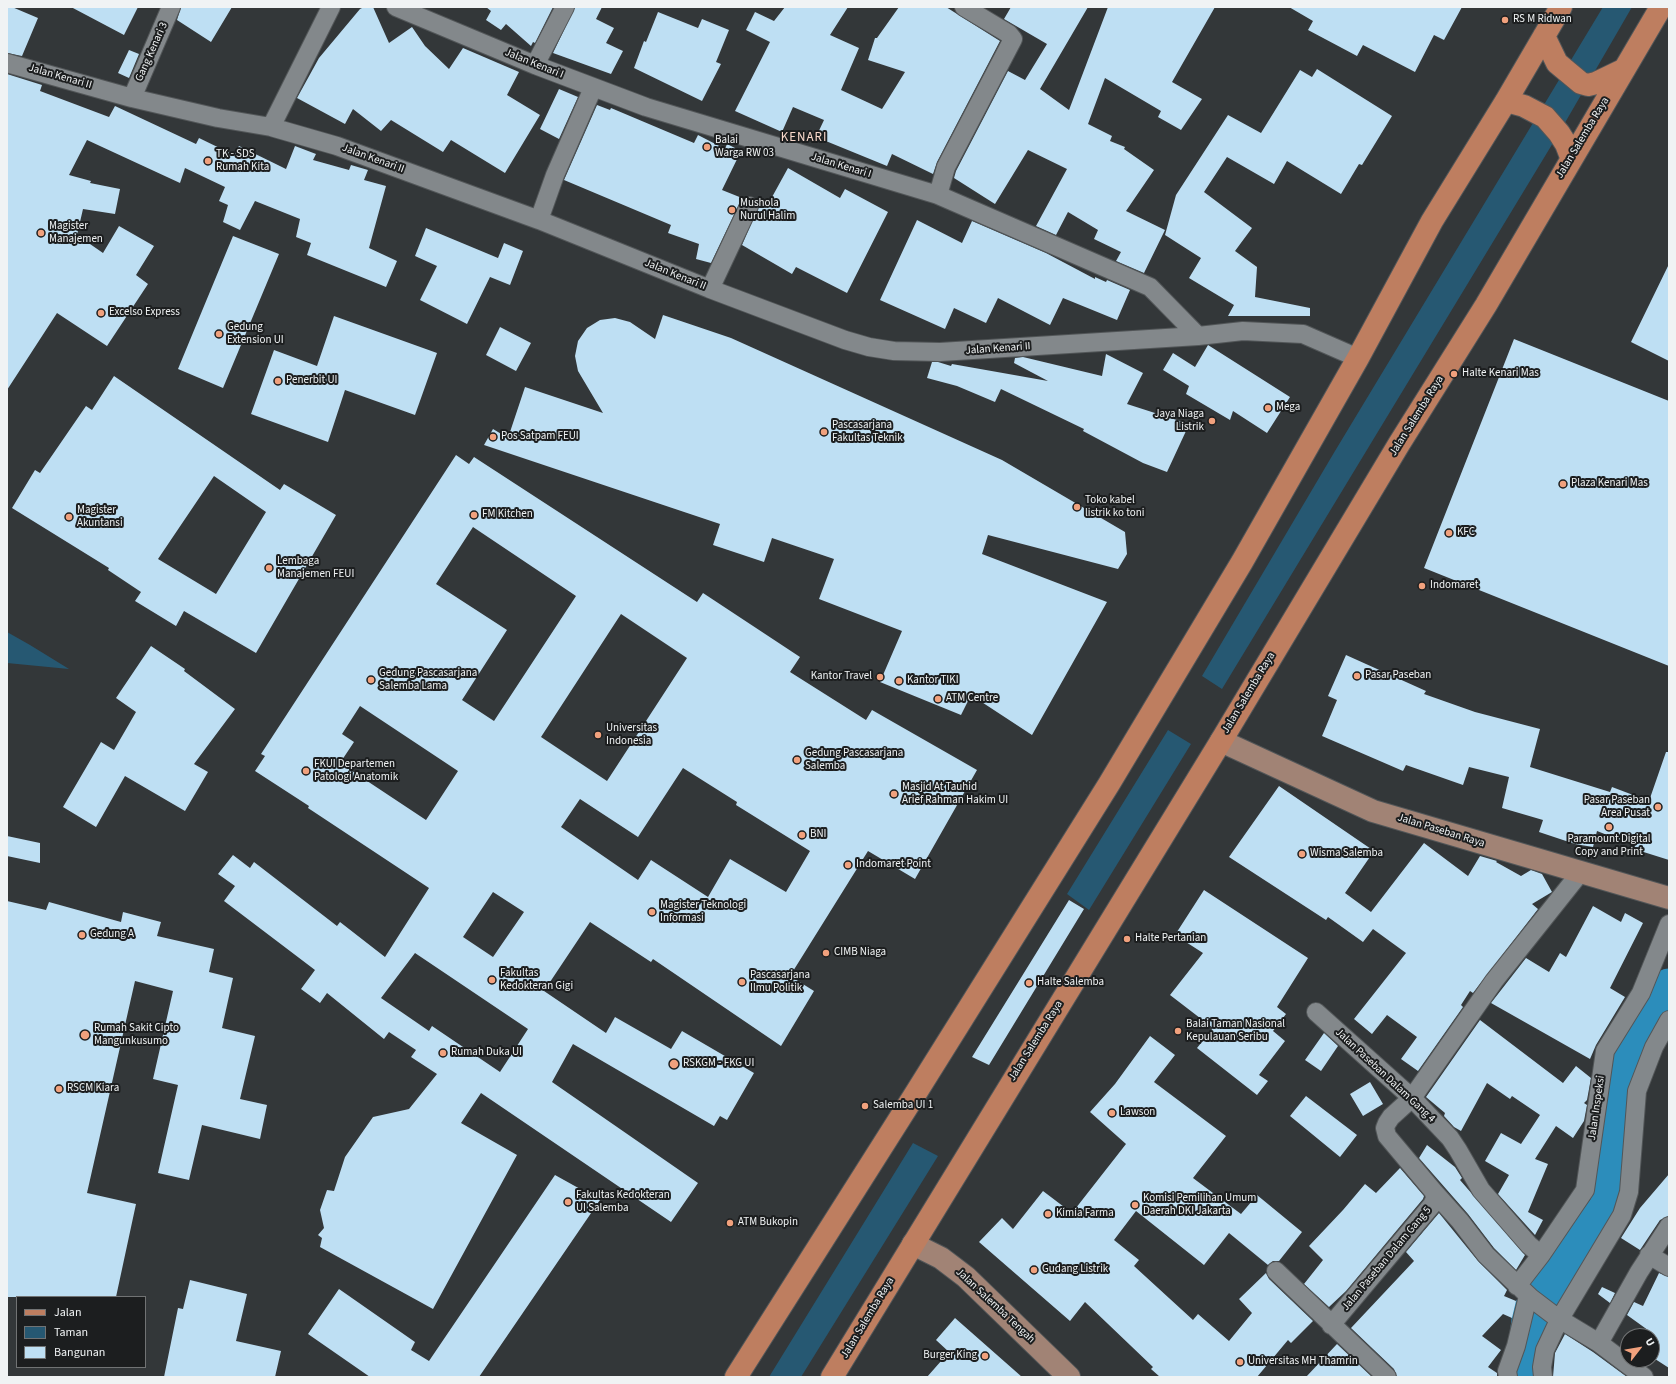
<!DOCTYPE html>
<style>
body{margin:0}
#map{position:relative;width:1676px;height:1384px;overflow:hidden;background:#333739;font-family:"Source Sans 3",sans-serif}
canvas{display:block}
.frame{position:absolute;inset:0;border:8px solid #f0f3f4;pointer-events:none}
.legend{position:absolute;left:16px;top:1296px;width:130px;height:72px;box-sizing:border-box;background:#1c1e1f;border:1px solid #717374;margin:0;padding:5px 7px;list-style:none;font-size:12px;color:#f0f3f4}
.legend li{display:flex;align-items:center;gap:8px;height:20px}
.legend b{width:20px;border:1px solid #717374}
.north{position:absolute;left:1620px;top:1328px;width:40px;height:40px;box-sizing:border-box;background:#1c1e1f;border:1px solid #717374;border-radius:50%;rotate:59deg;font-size:11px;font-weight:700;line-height:16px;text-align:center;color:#f0f3f4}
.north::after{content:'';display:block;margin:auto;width:14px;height:18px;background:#f1a17d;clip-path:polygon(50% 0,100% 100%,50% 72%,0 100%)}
</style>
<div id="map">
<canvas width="1676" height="1384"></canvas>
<div class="frame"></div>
<ul class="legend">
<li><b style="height:5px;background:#be7e60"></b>Jalan</li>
<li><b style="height:11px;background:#265872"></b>Taman</li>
<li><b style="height:11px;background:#bedff3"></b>Bangunan</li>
</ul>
<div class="north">U</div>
</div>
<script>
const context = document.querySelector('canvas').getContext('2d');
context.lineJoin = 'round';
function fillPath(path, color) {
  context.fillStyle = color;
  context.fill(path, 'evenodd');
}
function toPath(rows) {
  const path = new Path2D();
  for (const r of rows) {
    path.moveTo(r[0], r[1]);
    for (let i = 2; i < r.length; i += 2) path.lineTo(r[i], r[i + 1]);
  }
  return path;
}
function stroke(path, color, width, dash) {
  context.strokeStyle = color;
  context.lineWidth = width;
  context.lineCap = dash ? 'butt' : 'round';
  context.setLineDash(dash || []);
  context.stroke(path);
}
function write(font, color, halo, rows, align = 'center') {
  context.font = font + ' "Source Sans 3",sans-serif';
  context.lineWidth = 4;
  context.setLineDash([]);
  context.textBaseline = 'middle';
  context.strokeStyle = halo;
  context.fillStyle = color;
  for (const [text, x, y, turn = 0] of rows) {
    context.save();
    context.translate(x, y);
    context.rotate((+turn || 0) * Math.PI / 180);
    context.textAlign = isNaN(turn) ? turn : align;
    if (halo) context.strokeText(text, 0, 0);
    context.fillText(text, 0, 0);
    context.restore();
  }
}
fillPath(toPath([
 [1603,7,1632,7,1559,133,1222,689,1202,676,1335,451],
 [7,632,30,645,69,669,7,663],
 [1168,730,1191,744,1089,910,1067,894],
 [913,1143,938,1156,801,1377,769,1377]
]), '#265872');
stroke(toPath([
 [1527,1377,1526,1362,1532,1312,1609,1207,1626,1066,1669,988]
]), '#2c8dbb', 39);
fillPath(toPath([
 [7,7,12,7,38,18,22,56,7,53],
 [71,7,138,7,124,35],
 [181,7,232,7,211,42,177,20],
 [364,7,373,7,389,43,412,27,425,46,449,69,463,48,519,72,507,95,540,115,505,173,451,140,443,152,391,120,381,131,353,109,345,124,297,98,319,58,360,9],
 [486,7,553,7,535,43,533,42,531,46,506,24,501,30,486,20,491,11],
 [575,7,602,7,596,19,614,28,606,43,623,51,611,74,553,53],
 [785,7,848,7,830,35,859,48,841,90,882,109,905,72,868,60,875,38,877,38,899,7,946,7,1000,41,937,162,933,174,892,154,887,166,816,137,824,120,793,107,782,132,735,111,770,42,746,30,755,12,774,21],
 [1011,7,1088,7,1040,89,1069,110,1108,7,1215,7,1172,82,1202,99,1181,130,1158,117,1161,111,1105,78,1088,124,1112,136,1110,141,1125,147,1124,149,1154,170,1126,211,1165,230,1144,273,1116,261,1121,252,1094,239,1098,230,1068,212,1056,235,1036,226,1067,169,1028,150,995,204,954,178,956,171,1008,71,1025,80,1047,44,1004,19],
 [1289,7,1462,7,1444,40,1434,35,1415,72,1363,45,1357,56,1308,30,1313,21],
 [658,12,698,28,702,19,729,30,716,62,721,64,702,101,634,68,644,41,646,42],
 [129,50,139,54,129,78,118,73],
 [1317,69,1392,116,1362,165,1359,164,1341,194,1287,161,1274,184,1227,157,1204,192,1252,228,1235,251,1257,267,1255,297,1310,308,1310,316,1228,316,1234,305,1189,278,1201,258,1165,235,1176,195,1228,115,1261,133,1300,70,1312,77],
 [7,74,42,85,40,91,109,117,115,106,196,144,199,138,234,155,239,146,286,169,295,146,316,154,313,160,349,170,351,165,368,170,364,180,386,186,369,248,397,261,386,287,307,255,311,243,296,237,300,219,255,201,240,230,223,222,228,205,219,201,225,187,185,168,180,183,87,140,69,175,91,181,90,183,120,189,115,214,83,209,77,235,103,253,119,226,154,246,136,275,148,284,107,346,57,313,7,390],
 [559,89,578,97,559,139,540,129],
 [597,105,610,110,611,108,694,143,698,135,725,149,727,144,741,151,722,190,742,198,711,263,696,259,699,244,668,233,671,225,564,180],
 [788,168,840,198,845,189,888,212,847,293,796,267,792,274,742,245,759,205,766,208],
 [917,220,962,243,972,221,1046,253,1095,279,1095,277,1106,282,1107,280,1130,290,1117,320,1063,298,1050,325,998,298,986,323,954,308,945,329,880,300],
 [426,228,498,258,504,243,523,251,510,285,490,277,467,324,420,300,437,266,415,256],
 [233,236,279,254,223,388,178,369],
 [1669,264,1669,361,1631,342],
 [663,315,731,338,1002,460,1125,532,1127,554,1118,569,988,535,982,554,1107,602,1032,735,971,695,961,715,880,682,902,631,819,599,834,559,772,538,764,562,713,545,720,524,484,445,493,429,508,438,525,387,603,413,578,371,575,356,578,341,587,328,600,320,615,318,630,322,655,339],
 [334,316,437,353,415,415,345,390,328,442,251,414,274,350,317,366],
 [500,327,531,343,516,371,486,355],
 [1514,339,1669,401,1669,666,1424,568],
 [1208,345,1290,397,1267,433,1233,411,1230,420,1186,394,1189,386,1163,370,1173,353,1195,367],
 [1106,354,1143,373,1127,404,1186,423,1186,431,1167,472,1143,463,1083,431,1084,429,1001,389,995,402,957,386,927,378,932,362,938,362,951,366,952,364,1048,381,1014,363,1015,358,1023,357,1102,376],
 [114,376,280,490,284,484,336,515,256,653,184,611,176,626,135,601,141,592,108,570,109,568,12,508,35,470,40,473,86,406,92,410],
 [214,476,266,512,216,594,158,559],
 [456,455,469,464,474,457,697,602,703,593,800,657,790,672,866,720,872,710,977,770,915,879,868,851,790,976,814,991,781,1046,653,959,651,962,590,922,544,991,606,1033,615,1017,671,1049,682,1031,754,1073,727,1120,720,1116,714,1126,573,1044,552,1082,698,1183,671,1222,481,1093,461,1123,517,1155,433,1309,320,1247,322,1238,318,1235,324,1228,320,1210,327,1190,334,1191,345,1157,373,1117,409,1109,437,1074,411,1057,416,1050,389,1032,384,1039,327,993,320,1003,301,989,315,970,224,901,235,886,218,874,233,855,250,868,254,862,337,926,340,922,385,957,429,888,308,808,309,806,255,771,265,756,261,754],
 [473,527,576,596,494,721,462,700,507,630,436,584],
 [621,614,687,658,607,781,541,737],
 [360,706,458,771,426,820,340,763,354,742,342,734],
 [683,768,737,802,736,805,810,851,786,892,730,859,708,897,651,860,638,880,561,827,580,799,638,837],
 [493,892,524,912,493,957,463,937],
 [415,953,528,1029,500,1072,432,1026,429,1031,381,998],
 [151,646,185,669,184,671,235,709,194,764,208,772,185,811,125,776,96,827,63,807,101,742,114,750,136,712,116,698],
 [1346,655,1426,691,1424,694,1475,712,1540,729,1530,767,1610,792,1612,787,1649,801,1666,752,1669,752,1669,860,1634,849,1635,846,1597,831,1593,847,1575,844,1539,832,1543,820,1502,808,1509,777,1469,767,1463,785,1406,765,1403,771,1322,736,1337,700,1328,696],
 [1279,786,1374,851,1345,893,1371,912,1424,843,1468,876,1480,856,1497,861,1496,862,1521,876,1531,870,1542,874,1552,892,1532,904,1538,909,1473,993,1470,991,1461,1005,1463,1007,1418,1071,1401,1059,1417,1037,1387,1015,1372,1034,1354,1019,1406,953,1373,929,1363,942,1328,917,1326,920,1229,857],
 [7,836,40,843,40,863,7,856],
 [1204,890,1308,958,1277,1007,1286,1014,1273,1031,1285,1041,1259,1075,1268,1081,1257,1095,1197,1048,1213,1028,1170,995,1203,953,1175,935],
 [1069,900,1084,909,989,1065,972,1057],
 [7,901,46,910,49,902,121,922,123,912,161,922,157,936,214,949,209,972,233,978,222,1028,255,1036,240,1099,267,1105,260,1139,202,1125,189,1180,158,1173,178,1085,153,1079,173,991,135,981,87,1193,136,1204,116,1297,7,1297],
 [1593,906,1621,922,1625,913,1643,923,1610,988,1625,997,1596,1045,1590,1059,1491,1003,1526,958,1549,972,1560,953,1566,957],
 [1480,1020,1563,1083,1576,1066,1591,1078,1587,1100,1584,1103,1587,1105,1584,1121,1573,1138,1556,1126,1535,1159,1548,1164,1528,1212,1543,1220,1535,1235,1498,1194,1509,1175,1485,1161,1501,1133,1521,1144,1540,1115,1512,1096,1510,1099,1487,1083,1461,1131,1454,1127,1444,1116,1445,1113,1426,1097],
 [1324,1033,1338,1046,1321,1071,1305,1060],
 [1150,1036,1175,1055,1154,1082,1226,1136,1193,1178,1241,1214,1257,1195,1302,1232,1279,1261,1273,1261,1268,1265,1229,1233,1204,1265,1136,1211,1114,1240,1139,1260,1134,1266,1193,1320,1198,1314,1229,1341,1252,1313,1239,1299,1266,1273,1269,1279,1313,1321,1291,1343,1288,1340,1257,1377,1160,1377,1151,1369,1153,1367,1085,1302,1070,1321,979,1242,1002,1218,1013,1229,1043,1191,1072,1213,1126,1144,1090,1112,1115,1084],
 [1370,1082,1383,1104,1363,1116,1350,1094],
 [1306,1096,1357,1135,1340,1157,1290,1116],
 [1427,1145,1455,1167,1462,1178,1460,1180,1525,1255,1516,1270,1494,1248,1468,1214,1419,1158],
 [1400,1168,1424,1196,1423,1199,1346,1291,1329,1307,1304,1284,1323,1260,1309,1246,1343,1210,1365,1184,1376,1193],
 [1669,1174,1669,1216,1660,1220,1640,1250,1621,1238,1640,1208],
 [555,1175,600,1200,479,1377,370,1377,308,1334,339,1289,415,1342,411,1350,429,1361],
 [1439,1213,1478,1261,1507,1290,1504,1296,1516,1301,1512,1318,1503,1314,1482,1336,1501,1350,1488,1367,1497,1373,1497,1377,1397,1377,1394,1369,1351,1328,1414,1261,1406,1252],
 [1659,1273,1669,1277,1669,1368,1652,1357,1652,1333,1627,1315,1634,1302,1643,1306],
 [190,1280,247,1294,236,1341,281,1351,275,1377,164,1377,178,1308,183,1309],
 [1602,1287,1615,1293,1610,1303,1598,1294],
 [955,1318,1022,1377,927,1377,949,1352,936,1340],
 [1565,1334,1593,1352,1627,1377,1553,1377,1555,1353],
 [1337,1344,1372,1377,1306,1377]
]), '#bedff3');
const minor = toPath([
 [396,7,535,65,646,107,938,195,1150,287,1198,336],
 [7,63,132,98,218,118,271,127,337,146,539,220,710,289,845,340,869,347,894,351,940,352,1198,336,1243,331,1303,334,1358,358],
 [535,65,565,7],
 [132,98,171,7],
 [271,127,331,7],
 [938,195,946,167,1013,39,1009,34,964,7],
 [539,220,555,175,593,88],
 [710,289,749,206],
 [1316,1012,1412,1098,1450,1138,1458,1150,1481,1190,1529,1245,1541,1255],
 [1434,1192,1460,1221,1486,1255,1531,1298,1556,1317,1599,1343,1644,1377],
 [1649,1255,1669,1267],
 [1276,1271,1387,1377],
 [1517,1286,1541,1255,1585,1190,1605,1051,1641,993,1669,924],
 [1331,1325,1432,1205,1435,1199,1434,1192,1387,1136,1385,1128,1387,1123,1391,1117,1412,1098,1494,981,1580,873],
 [1599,1343,1639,1272,1669,1226],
 [1508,1377,1507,1371,1516,1346,1528,1296],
 [1543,1377,1542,1367,1545,1350,1559,1320,1622,1215,1629,1192,1637,1091,1654,1047,1669,1020]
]);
const secondary = toPath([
 [1221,741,1373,811,1669,898],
 [913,1244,941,1258,966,1277,1069,1377]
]);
const primary = toPath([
 [1544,36,1557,63,1581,83,1588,85,1596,83,1623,70],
 [1506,101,1524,106,1545,117,1559,133,1566,144,1571,157],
 [736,1377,914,1096,1109,784,1242,562,1358,358,1432,221,1506,101,1561,7],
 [832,1377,1221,741,1399,444,1486,305,1661,7]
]);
stroke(minor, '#525658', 20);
stroke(secondary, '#525658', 24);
stroke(primary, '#525658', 24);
stroke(minor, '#83888b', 18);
stroke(secondary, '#a18375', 22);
stroke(primary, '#be7e60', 22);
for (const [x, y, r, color] of [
 [1505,20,4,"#f1a17d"],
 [707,147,4,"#f1a17d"],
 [208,161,4,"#f1a17d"],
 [732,210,4,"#f1a17d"],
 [41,233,4,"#f1a17d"],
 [101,313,4,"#f1a17d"],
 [219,334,4,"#f1a17d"],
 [1454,374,4,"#f1a17d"],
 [278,381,4,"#f1a17d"],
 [1268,408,4,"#f1a17d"],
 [1212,421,4,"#f1a17d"],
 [824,432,4,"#f1a17d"],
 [493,437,4,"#f1a17d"],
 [1563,484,4,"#f1a17d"],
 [1077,507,4,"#f1a17d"],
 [474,515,4,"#f1a17d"],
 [69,517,4,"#f1a17d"],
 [1449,533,4,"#f1a17d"],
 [269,568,4,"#f1a17d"],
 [1422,586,4,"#f1a17d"],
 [1357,676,4,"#f1a17d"],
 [880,677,4,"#f1a17d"],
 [371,680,4,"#f1a17d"],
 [899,681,4,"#f1a17d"],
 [938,699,4,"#f1a17d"],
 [598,735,4,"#f1a17d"],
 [797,760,4,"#f1a17d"],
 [306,771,4,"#f1a17d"],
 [894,794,4,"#f1a17d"],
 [1658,807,4,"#f1a17d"],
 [1609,827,4,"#f1a17d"],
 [802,835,4,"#f1a17d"],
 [1302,854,4,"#f1a17d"],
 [848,865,4,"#f1a17d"],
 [652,912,4,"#f1a17d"],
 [82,935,4,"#f1a17d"],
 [1127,939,4,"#f1a17d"],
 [826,953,4,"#f1a17d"],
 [492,980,4,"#f1a17d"],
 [742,982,4,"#f1a17d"],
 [1029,983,4,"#f1a17d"],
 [1178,1031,4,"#f1a17d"],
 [85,1035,5,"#f1a17d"],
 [443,1053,4,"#f1a17d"],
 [674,1064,5,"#f1a17d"],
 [59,1089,4,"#f1a17d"],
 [865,1106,4,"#f1a17d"],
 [1112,1113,4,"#f1a17d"],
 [568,1202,4,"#f1a17d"],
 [1135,1205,4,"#f1a17d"],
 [1048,1214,4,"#f1a17d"],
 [730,1223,4,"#f1a17d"],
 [1034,1270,4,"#f1a17d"],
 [985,1356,4,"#f1a17d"],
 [1240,1362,4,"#f1a17d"]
]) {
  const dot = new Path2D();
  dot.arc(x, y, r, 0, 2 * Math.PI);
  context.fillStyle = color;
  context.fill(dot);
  stroke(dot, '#1c1e1f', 1.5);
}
write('11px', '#f0f3f4', '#1c1e1f', [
 ["RS M Ridwan",1513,20],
 ["Balai",715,141],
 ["Warga RW 03",715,154],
 ["TK - SDS",216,155],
 ["Rumah Kita",216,168],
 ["Mushola",740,204],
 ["Nurul Halim",740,217],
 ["Magister",49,227],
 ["Manajemen",49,240],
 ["Excelso Express",109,313],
 ["Gedung",227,328],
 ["Extension UI",227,341],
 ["Halte Kenari Mas",1462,374],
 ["Penerbit UI",286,381],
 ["Mega",1276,408],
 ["Jaya Niaga",1204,415,"right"],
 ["Listrik",1204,428,"right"],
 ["Pascasarjana",832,426],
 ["Fakultas Teknik",832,439],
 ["Pos Satpam FEUI",501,437],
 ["Plaza Kenari Mas",1571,484],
 ["Toko kabel",1085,501],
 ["listrik ko toni",1085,514],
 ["Magister",77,511],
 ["Akuntansi",77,524],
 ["FM Kitchen",482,515],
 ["KFC",1457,533],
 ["Lembaga",277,562],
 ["Manajemen FEUI",277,575],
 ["Indomaret",1430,586],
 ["Gedung Pascasarjana",379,674],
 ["Salemba Lama",379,687],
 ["Pasar Paseban",1365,676],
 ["Kantor Travel",872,677,"right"],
 ["Kantor TIKI",907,681],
 ["ATM Centre",946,699],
 ["Universitas",606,729],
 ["Indonesia",606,742],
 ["Gedung Pascasarjana",805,754],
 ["Salemba",805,767],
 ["FKUI Departemen",314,765],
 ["Patologi Anatomik",314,778],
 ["Masjid At Tauhid",902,788],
 ["Arief Rahman Hakim UI",902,801],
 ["Pasar Paseban",1650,801,"right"],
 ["Area Pusat",1650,814,"right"],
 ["BNI",810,835],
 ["Paramount Digital",1609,840,"center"],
 ["Copy and Print",1609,853,"center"],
 ["Wisma Salemba",1310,854],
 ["Indomaret Point",856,865],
 ["Magister Teknologi",660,906],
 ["Informasi",660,919],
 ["Gedung A",90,935],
 ["Halte Pertanian",1135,939],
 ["CIMB Niaga",834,953],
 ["Fakultas",500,974],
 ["Kedokteran Gigi",500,987],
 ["Pascasarjana",750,976],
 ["Ilmu Politik",750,989],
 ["Halte Salemba",1037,983],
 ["Balai Taman Nasional",1186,1025],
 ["Kepulauan Seribu",1186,1038],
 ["Rumah Sakit Cipto",94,1029],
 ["Mangunkusumo",94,1042],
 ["Rumah Duka UI",451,1053],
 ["RSKGM - FKG UI",683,1064],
 ["RSCM Kiara",67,1089],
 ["Salemba UI 1",873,1106],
 ["Lawson",1120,1113],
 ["Fakultas Kedokteran",576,1196],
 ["UI Salemba",576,1209],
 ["Komisi Pemilihan Umum",1143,1199],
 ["Daerah DKI Jakarta",1143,1212],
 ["Kimia Farma",1056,1214],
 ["ATM Bukopin",738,1223],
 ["Gudang Listrik",1042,1270],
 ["Burger King",977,1356,"right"],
 ["Universitas MH Thamrin",1248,1362]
], 'left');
write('11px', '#f0f3f4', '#1c1e1f', [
 ["Gang Kenari 3",152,52,-66],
 ["Jalan Kenari I",534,64,22],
 ["Jalan Kenari II",60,77,16],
 ["Jalan Salemba Raya",1583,138,-59],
 ["Jalan Kenari II",373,159,20],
 ["Jalan Kenari I",841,166,17],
 ["Jalan Kenari II",675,275,22],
 ["Jalan Kenari II",998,349,-4],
 ["Jalan Salemba Raya",1417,416,-58],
 ["Jalan Salemba Raya",1249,693,-59],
 ["Jalan Paseban Raya",1441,831,17],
 ["Jalan Salemba Raya",1036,1041,-58],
 ["Jalan Paseban Dalam Gang 4",1385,1076,43],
 ["Jalan Inspeksi",1597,1108,-82],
 ["Jalan Paseban Dalam Gang 5",1387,1259,-50],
 ["Jalan Salemba Tengah",995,1306,43],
 ["Jalan Salemba Raya",868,1318,-59]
]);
context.letterSpacing = '1px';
write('13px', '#f9d9cc', '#1c1e1f', [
 ["KENARI",804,138]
]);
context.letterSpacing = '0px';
</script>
